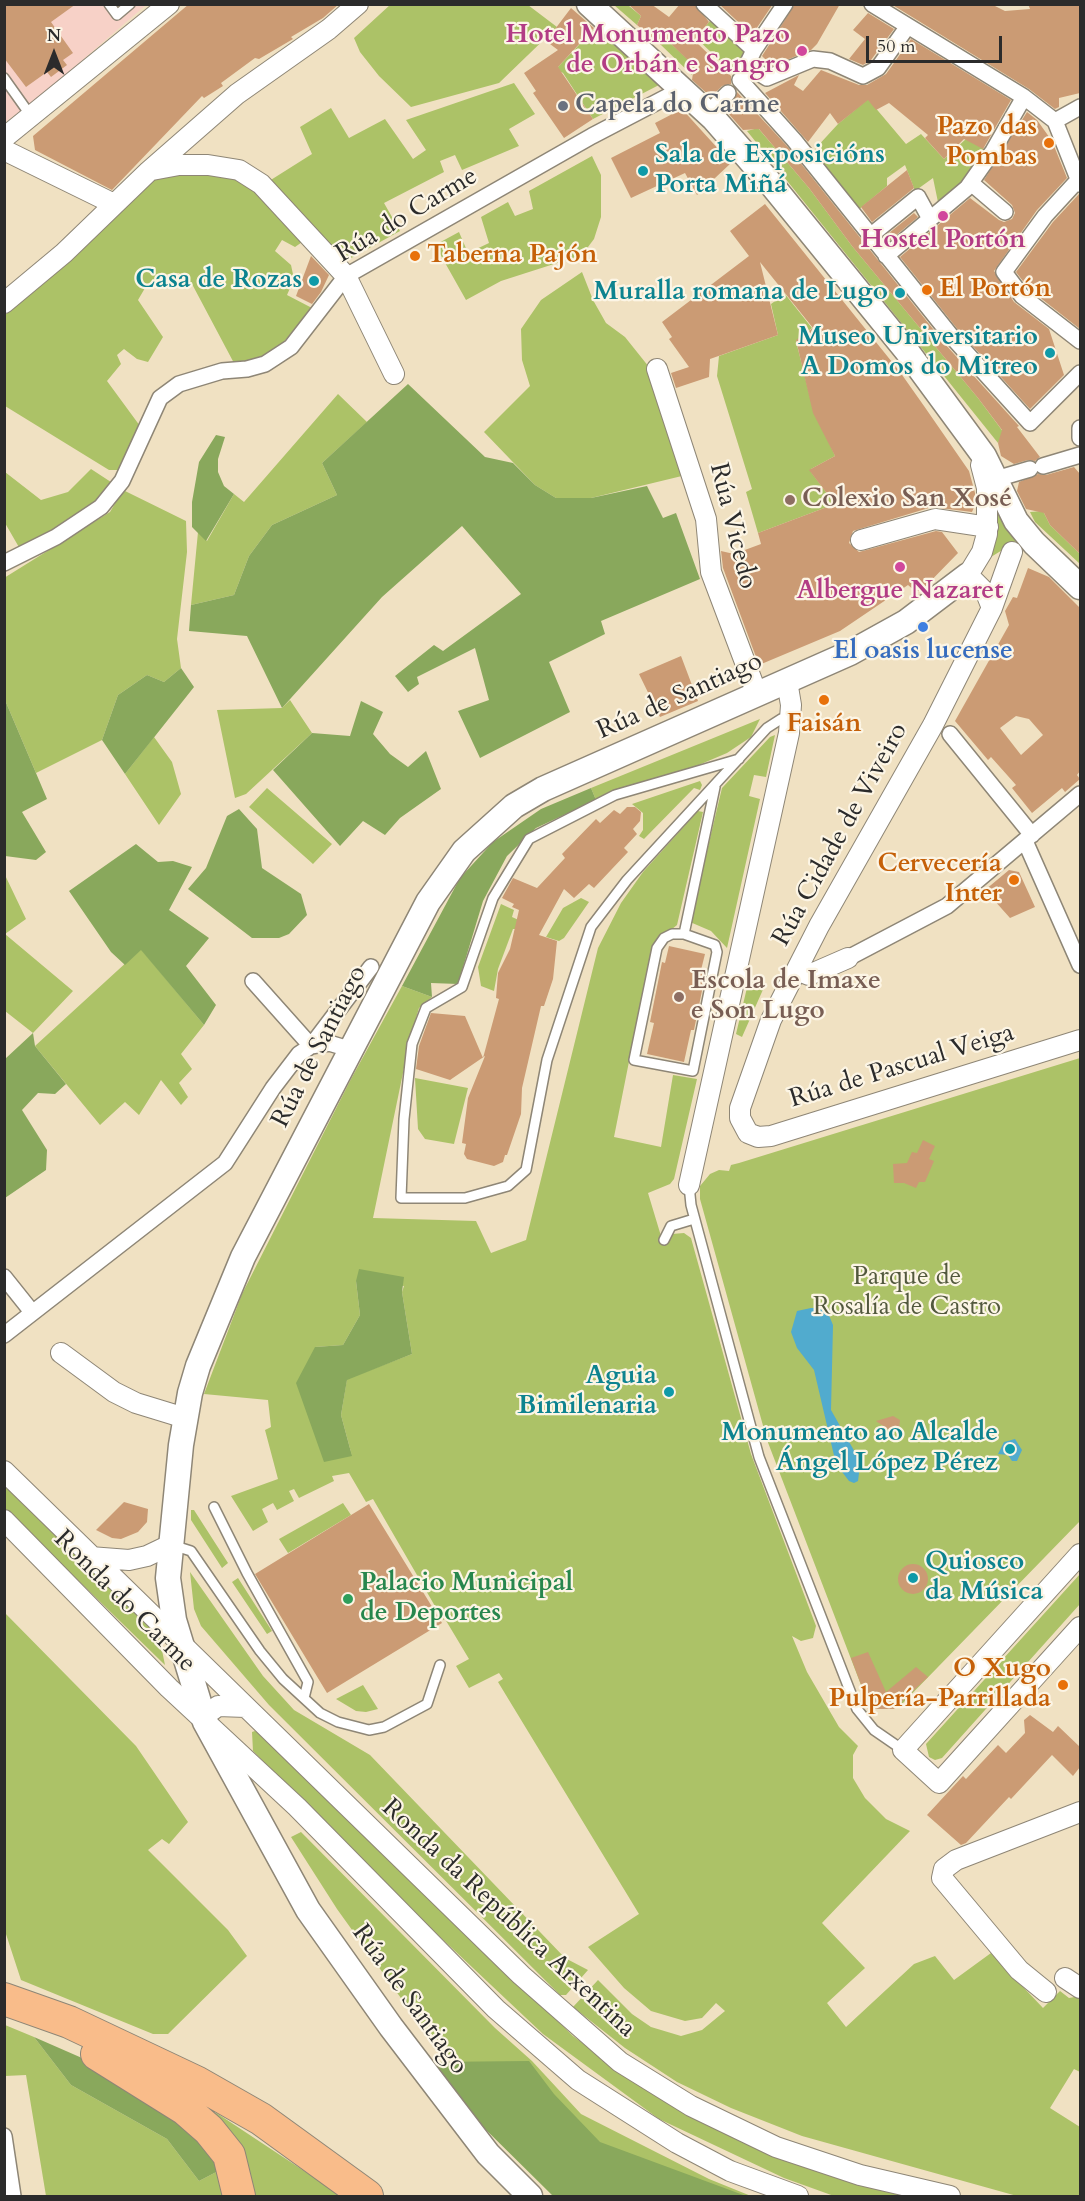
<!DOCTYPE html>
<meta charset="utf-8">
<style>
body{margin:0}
#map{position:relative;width:1085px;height:2201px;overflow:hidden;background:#f0e1c2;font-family:Cardo,serif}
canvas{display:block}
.frame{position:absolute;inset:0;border:6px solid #2b2b2b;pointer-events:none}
.north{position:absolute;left:24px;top:24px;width:60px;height:60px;-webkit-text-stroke:4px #fcf5e5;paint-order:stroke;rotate:0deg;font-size:16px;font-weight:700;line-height:24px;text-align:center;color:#2b2b2b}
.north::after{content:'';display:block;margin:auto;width:21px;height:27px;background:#2b2b2b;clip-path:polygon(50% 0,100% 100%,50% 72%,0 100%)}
.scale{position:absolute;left:866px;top:36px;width:136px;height:27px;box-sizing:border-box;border:3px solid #2b2b2b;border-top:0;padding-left:8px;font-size:18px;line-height:21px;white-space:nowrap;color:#2b2b2b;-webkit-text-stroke:4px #fcf5e5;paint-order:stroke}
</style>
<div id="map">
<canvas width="1085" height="2201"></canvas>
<div class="frame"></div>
<div class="north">N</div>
<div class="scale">50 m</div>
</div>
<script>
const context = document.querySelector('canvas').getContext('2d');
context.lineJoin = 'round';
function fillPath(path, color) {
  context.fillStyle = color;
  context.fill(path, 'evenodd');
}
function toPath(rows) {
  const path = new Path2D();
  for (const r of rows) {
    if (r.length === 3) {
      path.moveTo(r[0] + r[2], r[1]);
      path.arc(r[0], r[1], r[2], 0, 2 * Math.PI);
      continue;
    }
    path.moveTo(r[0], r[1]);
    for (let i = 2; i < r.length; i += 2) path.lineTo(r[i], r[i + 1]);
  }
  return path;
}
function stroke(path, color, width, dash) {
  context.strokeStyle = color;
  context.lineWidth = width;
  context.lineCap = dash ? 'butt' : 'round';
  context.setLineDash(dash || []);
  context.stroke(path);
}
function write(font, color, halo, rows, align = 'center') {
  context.font = font + ' Cardo,serif';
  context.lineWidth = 4.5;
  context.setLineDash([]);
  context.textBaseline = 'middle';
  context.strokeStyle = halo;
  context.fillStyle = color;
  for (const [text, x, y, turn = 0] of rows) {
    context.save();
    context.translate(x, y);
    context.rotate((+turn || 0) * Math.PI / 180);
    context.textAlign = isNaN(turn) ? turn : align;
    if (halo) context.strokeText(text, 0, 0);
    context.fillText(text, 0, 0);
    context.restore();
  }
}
fillPath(toPath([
 [5,5,146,5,34,102,5,122]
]), '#f7d1c7');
fillPath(toPath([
 [391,4,528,5,557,27,499,83,411,107,379,76,360,52,354,38],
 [614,5,628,5,641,16,637,25],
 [714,16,749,49,732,72,696,38],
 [596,27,659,85,593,119,563,73,556,69],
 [668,41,695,66,692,75,661,45],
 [514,83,535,114,509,129,519,146,462,170,455,155,440,161,444,172,384,203,400,231,344,262,266,183,312,154,300,127,331,108,349,138,385,119,413,159,426,150,406,120],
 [868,99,906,144,921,134,944,159,966,139,988,151,982,161,939,207,933,178,915,191,905,165,887,178,887,186,857,211,815,156,815,149,838,124],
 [758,128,809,188,852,246,978,398,1004,433,998,443,747,131],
 [592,156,601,175,601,217,594,239,582,255,501,281,466,300,435,245,459,232,468,253,489,243,481,217,508,202,515,216,533,209,529,191],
 [176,166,244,178,305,240,295,247,282,240,275,251,291,265,294,279,287,295,312,308,272,356,235,365,192,284,179,273,168,274,145,288,138,300,163,337,148,362,137,359,124,349,117,355,121,364,107,381,140,426,119,470,109,470,5,406,4,316,159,174],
 [582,272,593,300,606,323,625,337,653,372,686,475,591,498,556,498,535,485,484,432,530,386,522,360,521,329,541,300],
 [785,294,812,328,796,341,810,397,835,456,811,469,811,472,835,504,758,533,746,492,752,489,717,376,719,356,778,335,771,304],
 [338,394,367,422,322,463,337,495,272,525,249,556,234,595,191,605,198,532,207,541,234,494,244,502],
 [91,469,114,484,91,509,20,549,5,523,5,472,41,500,68,492],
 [123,490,186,521,187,552,177,639,181,668,164,682,147,675,118,695,102,740,36,773,5,700,4,578,110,512],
 [995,504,1020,539,991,557,989,556],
 [1043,511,1050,525,1080,554,1080,564,1035,522,1030,512],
 [290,700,312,733,246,794,235,798,217,710,282,708],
 [760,719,751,737,727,753,687,770,596,800,591,788],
 [775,735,766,777,754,775,749,796,760,799,727,948,711,931,690,922,722,788,770,737],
 [154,737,172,762,181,794,159,825,125,774],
 [700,781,702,785,700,790,694,788,644,839,639,836,643,830,643,813,632,804],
 [267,788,332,844,313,864,249,807],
 [698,811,703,812,677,925,655,943,649,961,614,1137,661,1147,673,1075,697,1079,674,1179,670,1184,648,1193,664,1246,672,1234,684,1233,691,1238,751,1454,816,1626,813,1638,801,1641,792,1636,807,1672,839,1727,858,1746,853,1755,853,1778,865,1798,886,1819,910,1831,822,1923,865,1968,827,2003,846,2027,914,1964,935,1956,954,1980,991,1953,1043,2008,1060,1991,1069,1998,1080,1996,1080,2072,1074,2069,1050,2108,1080,2127,1080,2196,1017,2196,802,2136,731,2108,677,2082,625,2048,573,2007,598,1980,632,2014,651,2027,681,2036,702,2030,725,2011,716,2003,702,2018,685,2021,651,2011,624,1988,588,1947,639,1914,498,1682,503,1679,499,1673,469,1688,456,1666,469,1659,445,1619,443,1620,373,1499,366,1502,349,1473,332,1476,334,1481,299,1498,294,1489,289,1491,294,1501,277,1510,273,1503,262,1509,268,1522,253,1531,231,1496,278,1479,265,1430,271,1427,268,1400,204,1394,242,1294,351,1079,402,986,432,997,419,1008,410,1039,373,1218,476,1221,491,1253,526,1240,598,948,621,903,643,872],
 [356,1281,404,1286,402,1292,412,1354,347,1379,341,1415,352,1456,315,1347,343,1345,360,1315],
 [4,873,26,919,5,934,73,991,33,1033,5,1011],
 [581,898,589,902,564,938,559,941,546,937,563,908],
 [501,904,514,910,512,917,523,922,521,929,513,929,498,969,494,991,481,986,478,967],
 [141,949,204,1025,181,1054,192,1069,179,1083,188,1097,181,1105,161,1080,139,1115,125,1102,100,1125,35,1046],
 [750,975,765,985,742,1037,736,1034],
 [1080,1058,1080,1521,902,1704,895,1707,873,1705,866,1698,767,1440,700,1199,700,1186,710,1174,719,1170,729,1171,731,1165,739,1163],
 [415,1078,468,1088,454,1144,425,1139,418,1129],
 [4,1478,158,1631,165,1665,5,1509],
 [343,1503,351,1515,288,1553,279,1539],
 [191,1510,194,1510,228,1563,222,1568,191,1520],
 [190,1572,263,1676,294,1710,370,1755,565,1958,588,1970,566,1995,560,1995,269,1705,201,1626,194,1609],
 [1080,1574,1080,1604,942,1758,935,1760,929,1757,926,1744],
 [238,1578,272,1631,267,1634,232,1582],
 [4,1612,136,1746,188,1822,169,1844,162,1839,148,1850,228,1930,247,1956,168,2034,153,2034,21,1980,4,1928],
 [363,1685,378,1709,366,1712,356,1711,336,1699],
 [255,1731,266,1737,573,2036,634,2081,705,2124,791,2163,902,2196,834,2196,784,2178,659,2119,543,2034,421,1919,253,1751,252,1732],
 [301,1832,495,2028,532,2061,581,2114,709,2179,751,2196,584,2196,431,2040,337,1909,291,1837],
 [5,2025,34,2037,71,2085,167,2139,199,2181,224,2168,229,2196,46,2196,26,2075,5,2076],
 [161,2084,218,2114,342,2196,246,2196]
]), '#acc267');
fillPath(toPath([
 [408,384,485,457,513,463,535,485,556,498,591,498,647,486,663,518,676,513,700,579,601,621,605,634,549,662,570,712,480,758,458,711,489,700,475,648,417,677,419,684,408,692,395,676,434,645,443,651,521,594,462,526,382,597,282,708,247,636,189,631,191,605,234,595,249,556,272,525,337,495,322,463],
 [216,435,225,437,218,459,218,472,224,486,234,494,206,541,192,527,192,502,199,462],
 [181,668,194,687,125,774,102,740,118,695,147,675,164,682],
 [5,700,47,799,22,812,46,852,36,860,5,856],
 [361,701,383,712,373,734,390,754,408,767,426,751,441,789,400,818,385,835,363,821,340,846,273,770,312,733,350,736],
 [591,788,596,800,536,828,507,856,483,901,458,984,431,983,432,997,402,986,460,878,493,842,541,809],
 [239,809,257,829,262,868,301,894,307,915,289,934,279,938,252,938,188,889,206,868,227,816],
 [136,844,158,862,173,861,192,867,169,910,209,938,186,966,216,1005,204,1025,141,950,125,965,111,952,69,891],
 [33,1033,35,1046,66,1084,55,1094,38,1093,22,1110,47,1150,46,1170,5,1198,5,1059],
 [359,1269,404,1277,402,1292,412,1354,347,1380,341,1415,352,1456,324,1462,296,1383,315,1347,343,1345,360,1315,356,1281],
 [34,2037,98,2065,169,2111,224,2168,199,2181,167,2139,71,2085],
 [529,2061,554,2094,600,2142,746,2196,553,2196,473,2117,430,2062]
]), '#89a85c');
fillPath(toPath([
 [811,1308,819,1308,828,1313,833,1325,831,1410,856,1454,860,1465,858,1481,854,1483,849,1481,836,1464,814,1370,797,1348,791,1332,797,1311],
 [1015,1439,1022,1450,1017,1461,1012,1461,1008,1455,998,1454,1004,1442]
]), '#51abce');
fillPath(toPath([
 [4,4,76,4,51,22,73,53,63,60,67,65,51,77,47,72,26,87,4,58],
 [189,4,339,4,323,18,291,37,293,39,259,59,255,58,221,83,223,86,204,98,202,96,112,190,35,150,33,136],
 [628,4,651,4,669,17,680,4,695,4,709,22,694,40,731,76,731,84,722,86,711,97,692,80,694,66,668,41,661,45,637,25,641,16],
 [719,4,773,4,752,35],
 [795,4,840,4,817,44,811,50,772,66,762,56],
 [891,4,991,4,1005,11,1030,9,1028,4,1080,4,1080,93,1059,98,1059,107,1055,109,1029,89],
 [571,8,594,28,558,67,593,119,564,138,533,93,536,91,524,73,558,50,546,41],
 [868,13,894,29,871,60,863,65,849,59,865,39,853,30],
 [911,39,1011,100,983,149,964,139,944,159,925,138,928,135,889,103,876,110,868,100,838,124,830,113,808,142,765,93,799,75,794,85,803,91,821,70,859,85,867,85,886,74],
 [737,92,787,146,945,344,1019,426,1017,427,1040,457,1035,461,1028,460,1014,464,1001,456,998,443,1002,430,978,398,852,246,809,188,759,129,743,130,727,112],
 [682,109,731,163,697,195,685,173,631,198,611,158,660,133,655,123],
 [1027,112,1037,120,1052,141,1067,178,1037,210,994,271,1014,302,1049,329,1064,375,1030,409,959,331,900,257,970,198,999,220,1004,222,1012,219,1015,213,1012,205,984,180],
 [907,170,914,188,872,222,861,207],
 [1079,194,1080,194,1080,329,1029,289,1016,272,1053,222],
 [765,204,900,372,924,406,969,471,975,493,975,505,972,512,932,507,853,531,849,543,859,552,936,531,942,532,958,553,921,591,915,591,908,585,840,631,759,665,723,568,721,551,734,554,761,544,758,533,835,504,809,470,835,456,813,413,796,340,813,328,760,262,778,335,710,359,709,377,676,388,671,373,689,367,669,339,672,337,662,322,749,256,730,231],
 [914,213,918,217,888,242,884,237],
 [311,256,329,275,321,292,312,304,296,296],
 [1074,467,1080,474,1080,554,1050,525,1044,513,1026,509,1017,491,1019,482,1038,474,1046,475],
 [1028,568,1049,577,1080,608,1080,771,1077,775,1080,779,1065,792,1062,788,1032,813,1012,788,1016,785,991,757,988,760,955,721,1009,625,1005,611,1013,597,1017,598],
 [1016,716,1029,719,1043,735,1021,755,1000,728],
 [681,656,698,701,660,717,639,674],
 [627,807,635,807,641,812,640,821,633,829,637,834,624,848,628,852,594,888,589,884,574,898,564,889,539,935,557,941,553,979,544,1006,541,1006,522,1088,521,1114,507,1155,505,1155,503,1162,494,1166,467,1159,464,1154,466,1144,462,1143,468,1098,485,1056,450,1080,416,1069,419,1046,431,1013,465,1016,483,1058,499,999,496,998,498,973,510,949,519,910,512,907,514,904,502,898,513,878,537,888,565,858,562,854,596,819,600,823,614,810,620,814],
 [1009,870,1019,872,1035,907,1010,918,985,890],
 [669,946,705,954,701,970,706,971,694,1030,691,1030,684,1062,647,1054,654,1023,650,1022,662,962,665,963],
 [923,1140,935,1146,929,1159,934,1161,925,1182,919,1182,916,1188,904,1183,894,1183,893,1164,907,1163,912,1152,917,1153],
 [893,1416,900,1420,899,1429,892,1432,876,1421],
 [124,1502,148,1509,147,1522,138,1532,121,1539,112,1538,96,1530],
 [369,1504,442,1623,327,1693,255,1574],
 [913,1579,15],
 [868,1652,886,1692,916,1667,928,1677,894,1709,867,1709,873,1704,866,1698,851,1658],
 [1030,1715,1053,1732,1058,1726,1080,1747,1080,1767,1073,1776,1052,1755,1011,1799,1009,1797,966,1843,961,1845,927,1815,963,1776,966,1779,998,1745,1006,1753,1025,1733,1024,1720]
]), '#cb9b74');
const service = toPath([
 [109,4,117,15,130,4],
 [4,78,31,116],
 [739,759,615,795,529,839,493,898,462,987,426,1008,412,1044,404,1119,401,1198,465,1198,508,1186,526,1170,547,1060,591,927,627,880,767,728,781,719,791,718],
 [684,934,672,934,664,938,657,948,634,1060,693,1071,717,952,715,945,684,934,715,787],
 [689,1185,691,1205,759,1457,857,1709,874,1730,903,1750],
 [664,1240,671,1226,694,1219],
 [214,1507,247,1573,308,1682,304,1698],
 [172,1545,191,1551,260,1651,283,1679,320,1713,338,1722,369,1730,384,1727,427,1704,440,1665]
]);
const pedestrian = toPath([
 [704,4,754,50],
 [872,4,1024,97,1055,121,1080,184],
 [746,65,767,78,813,59,830,61,863,76,878,68,908,26],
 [743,73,754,50,785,4],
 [740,80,794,140,952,337,1030,423,1080,373],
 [708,113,728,93],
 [1055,121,1080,107],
 [1079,179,1045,216,1004,272,1022,296,1080,341],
 [971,183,1005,212],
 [870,236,918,197,930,219],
 [886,256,967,188,993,151,1024,97],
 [1080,428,1080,438],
 [1043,466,1080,455],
 [996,479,1030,469],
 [4,563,56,537,101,507,122,481,160,398,179,384,222,371,247,369,265,364,291,347,346,276,592,136,682,89],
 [950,734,1032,835],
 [1025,841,1080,965],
 [848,958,947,906,1080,794],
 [253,981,311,1046],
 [311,1046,329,1043,349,1049],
 [4,1277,32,1312],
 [4,1335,225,1163,273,1088,299,1054,311,1046,371,967],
 [4,2136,13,2196]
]);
const minor = toPath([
 [4,138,169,4],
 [4,150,114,204],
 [152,170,179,165,208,165,239,170,261,184,346,276,394,374],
 [4,303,64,253,149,171,237,94,329,29,358,4],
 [657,369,706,519,711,572,757,694],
 [861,540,935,519,988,527],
 [1012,552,992,608,933,725,819,926,771,1020,740,1108,740,1118,748,1133,758,1137,771,1136,1080,1040],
 [968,575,982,552,987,534,987,488,981,465],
 [968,575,986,593,992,608],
 [797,970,809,975,848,958],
 [689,1185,789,733,791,705,787,681],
 [61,1353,114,1392,136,1403,185,1418],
 [4,1471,521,1975,620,2062,691,2106,776,2147,860,2175,950,2196],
 [4,1520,169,1688,297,1807,496,2009,578,2080,677,2143,730,2171,798,2196],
 [1080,1554,903,1750,939,1783,1080,1627],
 [90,1557,129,1560,147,1556,170,1545],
 [205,1722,207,1714,218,1706,246,1707],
 [1065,1978,1080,1988],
 [1046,1992,1019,1970,942,1878,944,1869,956,1860,1080,1812]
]);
const tertiary = toPath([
 [589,4,714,119,771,184,906,350,984,456,1016,521,1034,543,1080,587],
 [530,2196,488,2154,391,2027,308,1910,205,1722,174,1620,168,1578,181,1445,190,1393,198,1366,243,1257,428,902,464,851,514,806,543,789,850,653,906,622,968,575]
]);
const trunk = toPath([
 [4,1999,69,2022,196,2082,261,2119,367,2196],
 [97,2054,185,2109,209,2130,229,2155,239,2196]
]);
stroke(service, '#8e8676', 12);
stroke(pedestrian, '#8e8676', 18);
stroke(minor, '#8e8676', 22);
stroke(tertiary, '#8e8676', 27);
stroke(trunk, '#8e8676', 34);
stroke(service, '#fff', 9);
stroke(pedestrian, '#fff', 15);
stroke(minor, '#fff', 20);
stroke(tertiary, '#fff', 24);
stroke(trunk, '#f9bc8a', 32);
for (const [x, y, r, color] of [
 [802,51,6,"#d1479c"],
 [563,106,6,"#6b7280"],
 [1049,143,6,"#e8710a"],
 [643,171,6,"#0f9aa8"],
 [943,216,6,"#d1479c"],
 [415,256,6,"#e8710a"],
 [314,281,6,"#0f9aa8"],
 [927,290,6,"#e8710a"],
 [900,293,6,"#0f9aa8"],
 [1050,353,6,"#0f9aa8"],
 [790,500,6,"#8d6e63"],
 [900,567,6,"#d1479c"],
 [923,627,6,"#3f7fe0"],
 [824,700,6,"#e8710a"],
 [1014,880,6,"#e8710a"],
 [679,997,6,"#8d6e63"],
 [669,1392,6,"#0f9aa8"],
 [1010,1449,6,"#0f9aa8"],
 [913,1578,6,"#0f9aa8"],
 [348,1599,6,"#2e9e5b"],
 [1063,1685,6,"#e8710a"]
]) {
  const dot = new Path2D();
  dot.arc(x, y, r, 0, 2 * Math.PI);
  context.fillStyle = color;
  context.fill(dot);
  stroke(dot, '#fcf5e5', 2);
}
write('bold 26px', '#b23c85', '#fcf5e5', [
 ["Hotel Monumento Pazo",790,36,"right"],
 ["de Orbán e Sangro",790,66,"right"],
 ["Hostel Portón",943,241],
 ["Albergue Nazaret",900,592]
]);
write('bold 26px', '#5b616d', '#fcf5e5', [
 ["Capela do Carme",575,106]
], 'left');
write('bold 26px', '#c56008', '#fcf5e5', [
 ["Pazo das",1037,128],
 ["Pombas",1037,158],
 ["Taberna Pajón",427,256,"left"],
 ["El Portón",939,290,"left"],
 ["Faisán",824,725,"center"],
 ["Cervecería",1002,865],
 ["Inter",1002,895],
 ["O Xugo",1051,1670],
 ["Pulpería-Parrillada",1051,1700]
], 'right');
write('bold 26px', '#0d838f', '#fcf5e5', [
 ["Sala de Exposicións",655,156,"left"],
 ["Porta Miñá",655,186,"left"],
 ["Casa de Rozas",302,281],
 ["Muralla romana de Lugo",888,293],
 ["Museo Universitario",1038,338],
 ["A Domos do Mitreo",1038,368],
 ["Aguia",657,1377],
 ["Bimilenaria",657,1407],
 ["Monumento ao Alcalde",998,1434],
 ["Ángel López Pérez",998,1464],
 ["Quiosco",925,1563,"left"],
 ["da Música",925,1593,"left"]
], 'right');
write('26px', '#2b2b2b', '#fcf5e5', [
 ["Rúa do Carme",407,216,-31],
 ["Rúa Vicedo",732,526,76],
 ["Rúa de Santiago",680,697,-24],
 ["Rúa Cidade de Viveiro",841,835,-61],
 ["Rúa de Santiago",320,1047,-63],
 ["Rúa de Pascual Veiga",902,1067,-17],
 ["Ronda do Carme",124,1602,45],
 ["Ronda da República Arxentina",508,1919,43],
 ["Rúa de Santiago",409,2000,54]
]);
write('bold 26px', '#785e54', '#fcf5e5', [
 ["Colexio San Xosé",802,500],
 ["Escola de Imaxe",691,982],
 ["e Son Lugo",691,1012]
], 'left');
write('bold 26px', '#366cbe', '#fcf5e5', [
 ["El oasis lucense",923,652]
]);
write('26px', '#52583d', '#fcf5e5', [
 ["Parque de",907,1278],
 ["Rosalía de Castro",907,1308]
]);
write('bold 26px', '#27864d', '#fcf5e5', [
 ["Palacio Municipal",360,1584],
 ["de Deportes",360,1614]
], 'left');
</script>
